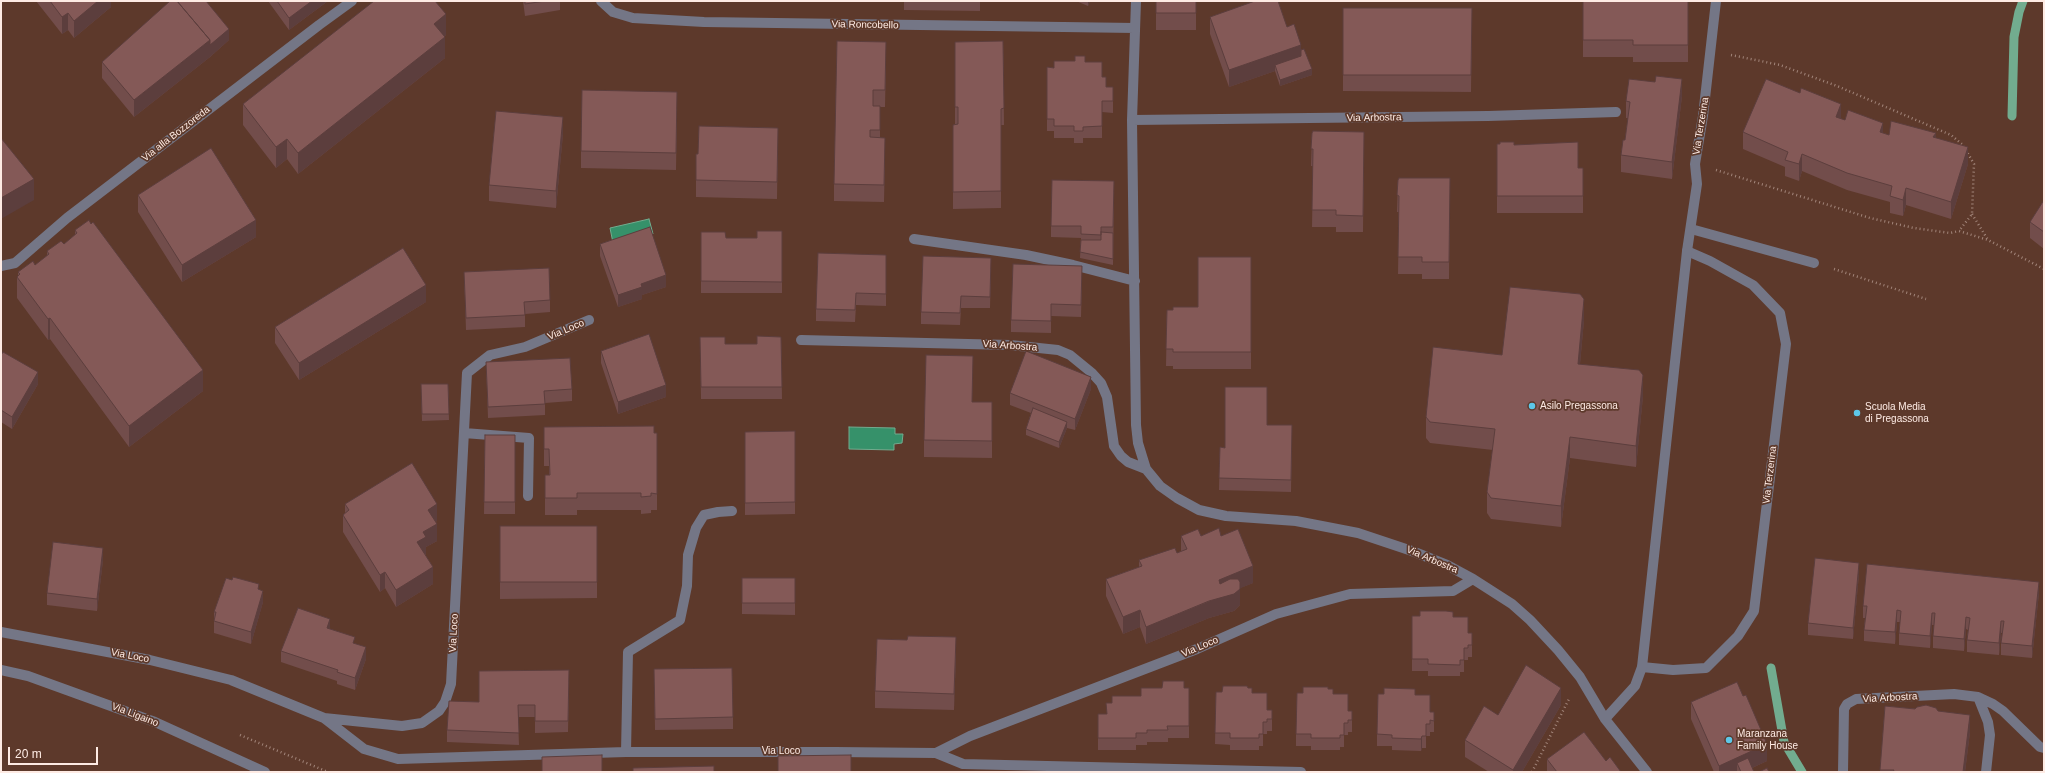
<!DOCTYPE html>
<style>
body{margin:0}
#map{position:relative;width:2045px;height:773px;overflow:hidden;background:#5d392b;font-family:Arial,sans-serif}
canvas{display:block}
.frame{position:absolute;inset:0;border:2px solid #feebe4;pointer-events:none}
.scale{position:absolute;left:8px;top:747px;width:90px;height:18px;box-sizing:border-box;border:2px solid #feebe4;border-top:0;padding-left:5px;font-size:12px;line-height:14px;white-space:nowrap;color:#feebe4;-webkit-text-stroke:3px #5d392b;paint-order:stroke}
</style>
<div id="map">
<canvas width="2045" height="773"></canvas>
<div class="frame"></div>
<div class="scale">20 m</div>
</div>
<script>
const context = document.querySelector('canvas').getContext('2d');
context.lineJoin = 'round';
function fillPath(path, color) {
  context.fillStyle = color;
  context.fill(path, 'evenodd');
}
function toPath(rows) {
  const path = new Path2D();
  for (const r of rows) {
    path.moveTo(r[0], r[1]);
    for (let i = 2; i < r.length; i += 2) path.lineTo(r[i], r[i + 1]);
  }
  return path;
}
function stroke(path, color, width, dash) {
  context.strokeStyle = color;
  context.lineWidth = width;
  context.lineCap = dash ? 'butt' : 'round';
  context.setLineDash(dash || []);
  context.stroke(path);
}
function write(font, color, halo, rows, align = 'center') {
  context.font = font + ' Arial,sans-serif';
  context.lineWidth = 3.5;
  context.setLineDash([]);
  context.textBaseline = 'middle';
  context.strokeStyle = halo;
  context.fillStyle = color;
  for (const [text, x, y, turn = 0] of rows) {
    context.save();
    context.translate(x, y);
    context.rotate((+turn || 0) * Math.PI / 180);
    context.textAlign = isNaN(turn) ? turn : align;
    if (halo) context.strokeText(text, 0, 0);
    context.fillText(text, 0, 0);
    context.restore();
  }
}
const water = toPath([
 [649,219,653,234,613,243,610,228,649,219],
 [849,427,895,428,895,434,903,434,902,443,894,444,894,450,849,449,849,427]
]);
fillPath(water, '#36916a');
stroke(water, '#72ac8f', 1);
stroke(toPath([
 [2012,116,2014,37,2019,12,2023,1],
 [1771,668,1784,742,1802,772]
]), '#72ac8f', 9);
stroke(toPath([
 [1731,55,1780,65,1837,86,1951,135,1963,145,1974,164,1972,214,1959,231,1988,240,2044,269],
 [1716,170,1870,218,1914,228,1950,233,1959,231],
 [1972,214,1988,240],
 [1834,269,1926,299],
 [240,735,328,772],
 [1532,772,1569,699]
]), '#a2857a', 2.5, [1, 3]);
stroke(toPath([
 [1691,229,1814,263],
 [1642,667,1673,670,1706,668,1738,636,1754,611,1786,344,1780,313,1753,285,1710,261,1687,251]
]), '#747686', 10);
stroke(toPath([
 [601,1,613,12,633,18,704,22,1135,28],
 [1136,1,1132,120,1136,425,1138,443,1146,469,1160,486,1177,498,1199,510,1226,516,1296,521,1358,533,1412,551,1447,565,1473,579,1512,604,1530,620,1558,650,1580,677,1605,719,1647,772],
 [1132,120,1488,116,1616,112],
 [914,239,1026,255,1073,265,1135,281],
 [1,266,15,263,67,218,319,25,352,1],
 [801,340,1010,345,1058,350,1070,355,1092,373,1101,383,1107,397,1114,446,1121,456,1128,462,1146,469],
 [464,433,529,438,528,496],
 [1,632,150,660,231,680,324,718,364,749,398,759,626,752,835,752,936,753,963,764,1301,772],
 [1,670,28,676,155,722,265,772],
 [1978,697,1988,722,1990,735,1986,772],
 [324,718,402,726,422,723,439,711,445,702,451,684,467,373,490,355,525,347,589,320],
 [1605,719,1635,686,1642,667,1687,251,1697,184,1695,164,1703,116,1716,1],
 [626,752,628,652,680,620,687,586,688,555,696,528,704,515,718,512,732,511],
 [936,753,970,736,1197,649,1276,614,1350,594,1453,591,1473,579],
 [1843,772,1844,709,1847,704,1856,699,1954,694,1978,697,1993,704,2003,711,2040,747,2044,748]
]), '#747686', 10);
fillPath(toPath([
 [36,1,111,1,111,7,74,38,68,30,62,34],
 [268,1,328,1,289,30],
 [523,1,560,1,560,10,525,16],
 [904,1,980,1,980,11,904,10],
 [1076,1,1090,1,1088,6],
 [1156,1,1243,1,1243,2,1196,2,1196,30,1156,30],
 [1583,1,1688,1,1688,62,1633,62,1633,57,1583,57],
 [1343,8,1472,8,1471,92,1343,91],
 [1210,17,1287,27,1301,50,1312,75,1280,86,1275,71,1229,87,1210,34],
 [446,35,444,37,445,58,298,174,287,159,276,168,243,125,243,104],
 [229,40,210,57,134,117,102,78,102,62],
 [1003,41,1004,125,1001,125,1001,208,953,209,953,125,958,124,955,124,955,42],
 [886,59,885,107,880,107,880,138,885,154,884,202,834,201,834,184],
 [1085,62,1102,77,1106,87,1113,87,1113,113,1102,112,1102,138,1083,138,1083,143,1074,143,1074,138,1054,138,1054,131,1047,131,1047,67,1054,68],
 [1682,96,1672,179,1621,172,1621,155,1625,140,1628,118,1626,118,1626,101],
 [677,109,676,170,581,168,581,151],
 [1841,119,1889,135,1936,138,1968,164,1951,219,1906,205,1903,216,1890,213,1890,202,1847,190,1802,171,1799,181,1785,176,1785,167,1743,149,1743,132],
 [778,128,777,199,696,197,696,180,698,154],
 [1364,132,1363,232,1336,232,1336,227,1312,227,1313,166,1311,166,1312,133],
 [563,134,556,208,489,201,489,185],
 [1497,144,1514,145,1578,168,1583,168,1583,213,1497,213],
 [1450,178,1449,279,1422,279,1422,274,1398,274,1399,212,1397,212,1398,180],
 [1114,192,1113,265,1080,258,1081,238,1051,237,1051,226],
 [138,195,256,237,182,282,138,212],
 [2044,200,2044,249,2030,238,2030,222],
 [75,230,203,391,129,447,50,339,48,340,17,298,17,277,18,276,18,272,35,265,47,256,47,251,64,244,75,235],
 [782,231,782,293,701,293,701,232,726,238,757,238],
 [600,244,666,287,642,295,642,299,618,307,600,256],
 [886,255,886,306,856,305,855,322,816,321,816,309],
 [1251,257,1251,369,1173,369,1173,366,1166,366,1167,310,1173,310,1173,307,1198,307],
 [991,269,990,308,961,308,960,325,921,324,921,312],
 [464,272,550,300,550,312,525,314,525,327,466,330],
 [1082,278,1081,317,1051,316,1051,333,1011,332,1011,320],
 [426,302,299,380,275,343,275,327],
 [1584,320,1580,364,1643,396,1636,467,1570,458,1561,527,1491,519,1487,513,1487,492,1493,450,1430,443,1426,438,1426,417,1502,355],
 [700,337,725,344,757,344,781,337,782,399,701,399],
 [601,351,666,397,618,414,601,363],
 [1,355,38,384,12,429,1,422],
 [486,362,572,389,572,401,545,403,545,415,488,418],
 [421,384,448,384,449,420,422,421],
 [1091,389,1075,430,1067,428,1059,448,1026,435,1026,429,1031,413,1010,405,1010,393],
 [972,402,992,419,992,458,924,457,924,440],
 [1267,425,1292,425,1291,492,1219,490,1220,447,1225,448],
 [544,427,657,433,657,510,651,510,651,513,641,514,641,510,577,510,577,515,545,515,545,475,549,475,549,466,544,466],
 [795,431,795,514,745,515,745,432],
 [485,435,515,435,515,514,484,514],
 [345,504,437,521,435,522,437,541,426,547,426,554,425,555,433,584,396,607,385,588,380,592,343,532,343,515,345,513],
 [500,526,597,526,597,598,500,599],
 [1181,536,1221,536,1253,583,1240,588,1240,605,1234,611,1209,618,1146,644,1140,627,1123,634,1106,596,1106,579,1139,567,1139,560,1177,553,1181,551],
 [103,560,97,611,47,605,47,593],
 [1859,574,1853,639,1808,635,1808,623],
 [742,578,795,578,795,615,742,614],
 [259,590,263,602,251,644,214,633,214,612],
 [2039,593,2032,658,2001,655,2001,643,2002,633,2001,633,1999,655,1967,652,1967,640,1968,630,1966,629,1964,651,1933,648,1933,636,1934,625,1932,625,1930,648,1899,645,1899,633,1900,622,1897,622,1895,644,1864,641,1864,630,1865,618,1863,618,1863,606],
 [1412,616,1453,617,1468,633,1472,633,1472,657,1468,657,1468,660,1464,660,1464,672,1460,672,1460,676,1428,676,1428,671,1412,671],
 [330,629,355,644,366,659,355,690,337,684,337,681,281,662,281,651],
 [956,654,954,710,875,708,875,691],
 [654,669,733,717,733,729,655,730],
 [569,682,568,732,535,733,535,717,518,717,519,745,447,742,447,730,479,702],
 [1184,688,1189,688,1189,738,1168,738,1168,742,1147,742,1147,745,1136,745,1136,750,1098,750,1098,714,1107,714,1112,703,1141,696],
 [1248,688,1267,710,1272,710,1272,731,1267,731,1267,734,1263,734,1263,746,1259,746,1259,750,1230,750,1230,745,1215,744,1216,692,1222,692],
 [1328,689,1348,711,1352,711,1352,732,1348,732,1348,735,1344,735,1344,747,1340,747,1340,750,1311,750,1311,746,1296,746,1296,734,1303,693],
 [1691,702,1767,761,1752,768,1754,772,1714,772,1691,719],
 [1561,705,1522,772,1489,772,1465,757,1465,740,1498,715],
 [1885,706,1938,711,1970,732,1965,772,1880,772],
 [1430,712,1434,712,1434,732,1430,732,1430,736,1426,736,1426,748,1422,748,1421,751,1392,750,1392,746,1377,746,1377,734],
 [1547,759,1606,761,1621,772,1548,772,1547,771]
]), '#724d4b');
fillPath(toPath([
 [98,1,111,1,111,7,74,38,74,21],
 [312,1,328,1,289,30,289,18],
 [1088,1,1090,1,1088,6],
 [68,13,68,30,62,34,62,17],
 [446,14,446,35,434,45,434,24],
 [229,29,229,40,210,57,134,117,134,100,210,40],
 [445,37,445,58,298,174,298,153],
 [1301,45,1301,62,1275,65,1275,71,1229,87,1229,70],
 [1312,69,1312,75,1280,86,1280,80],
 [1682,79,1682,96,1672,179,1672,162],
 [1841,104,1841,121,1836,117],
 [563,117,563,134,556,208,556,191],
 [1883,123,1883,140,1880,132],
 [1936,133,1936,149,1933,137],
 [885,138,885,154,884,202,884,185],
 [287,139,287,159,276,168,276,147],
 [1968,147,1968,164,1951,219,1951,202],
 [1802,154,1802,171,1799,181,1799,164],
 [34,179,34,200,1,219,1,198],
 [1906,188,1906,205,1903,216,1903,200],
 [256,220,256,237,182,282,182,265],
 [666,275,666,287,642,295,642,299,618,307,618,295,641,284],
 [426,285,426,302,299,380,299,363],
 [1584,299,1584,320,1578,385,1578,364],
 [50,318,50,339,48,340,48,319],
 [203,370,203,391,129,447,129,426],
 [38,372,38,384,12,429,12,417],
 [1643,375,1643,396,1636,467,1636,446],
 [1091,377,1091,389,1075,430,1075,419],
 [666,385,666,397,618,414,618,402],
 [1067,422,1067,428,1059,448,1059,442],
 [1570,437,1570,458,1561,527,1561,506],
 [437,504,437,521,428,526,428,510],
 [437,524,437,541,426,547,426,554,417,559,417,542,423,532],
 [103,548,103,560,97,611,97,599],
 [1859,563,1859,574,1853,639,1853,628],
 [1253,566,1253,583,1219,597,1219,580],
 [433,567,433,584,396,607,396,590],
 [385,572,385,588,380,592,380,575],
 [2039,582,2039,593,2032,658,2032,646],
 [1240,589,1240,605,1234,611,1209,618,1146,644,1146,627],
 [263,591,263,602,251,644,251,632],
 [1140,610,1140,627,1123,634,1123,617],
 [1897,610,1897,622,1895,644,1895,632],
 [1932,613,1932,625,1930,648,1930,636],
 [1966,617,1966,629,1964,651,1964,639],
 [330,619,330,631,327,628],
 [2001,621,2001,633,1999,655,1999,643],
 [956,637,956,654,954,710,954,694],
 [366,647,366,659,355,690,355,678],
 [1561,688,1561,705,1522,772,1513,772,1513,770],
 [1970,715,1970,732,1965,772,1963,772],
 [1422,736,1422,748,1421,751,1421,739],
 [1767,744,1767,761,1743,772,1737,763,1737,772,1719,772,1719,766]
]), '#5c3e3d');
const building = toPath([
 [50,1,98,1,74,21,68,13,62,17,50,1],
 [170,1,177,1,210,40,134,100,102,62,170,1],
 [177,1,206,1,229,29,210,45,210,40,177,1],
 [277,1,312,1,289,18,277,1],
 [374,1,435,1,446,14,434,24,445,37,298,153,287,139,276,147,243,104,374,1],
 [525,1,545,1,525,4,525,1],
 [1156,1,1196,1,1196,13,1156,13,1156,1],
 [1255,1,1278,1,1287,27,1294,24,1301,45,1229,70,1210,17,1255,1],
 [1583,1,1688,1,1688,45,1633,45,1633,40,1583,40,1583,1],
 [1343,8,1472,8,1471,75,1343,75,1343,8],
 [837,41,886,42,885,90,873,90,873,106,880,106,880,130,870,130,870,137,885,138,884,185,834,184,837,41],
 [1003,41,1004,108,1001,109,1001,191,953,192,953,125,958,124,958,107,955,107,955,42,1003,41],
 [1304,49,1312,69,1280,80,1275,65,1301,56,1301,50,1304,49],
 [1075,56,1085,56,1085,62,1102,62,1102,77,1106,77,1106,87,1113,87,1113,101,1102,101,1102,126,1083,127,1083,131,1074,131,1074,126,1054,126,1054,119,1047,119,1047,67,1054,68,1054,61,1075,61,1075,56],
 [1656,76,1682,79,1672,162,1621,155,1623,140,1625,140,1630,102,1626,101,1629,79,1655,82,1656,76],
 [1766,79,1800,93,1801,88,1841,104,1836,117,1845,120,1848,110,1883,123,1880,132,1889,135,1891,121,1936,133,1933,137,1968,147,1951,202,1906,188,1903,200,1890,196,1892,186,1847,173,1802,154,1799,164,1785,160,1788,152,1743,132,1766,79],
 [582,90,677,92,676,153,581,151,582,90],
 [496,111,563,117,556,191,489,185,496,111],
 [699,126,778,128,777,182,696,180,696,154,698,154,699,126],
 [1313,131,1364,132,1363,216,1336,215,1336,210,1312,210,1313,149,1311,149,1312,133,1313,131],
 [1,138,34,179,1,198,1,138],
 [1500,142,1514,142,1514,145,1578,142,1578,168,1583,168,1583,196,1497,196,1497,144,1500,144,1500,142],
 [211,148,256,220,182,265,138,195,211,148],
 [1399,178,1450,178,1449,262,1422,262,1422,257,1398,257,1399,196,1397,195,1398,180,1399,178],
 [1052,180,1114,181,1113,227,1101,227,1101,235,1081,234,1081,226,1051,226,1052,180],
 [2044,200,2044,232,2030,222,2044,200],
 [89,220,91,224,93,222,203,370,129,426,50,318,48,319,17,277,20,274,18,272,33,261,35,265,49,254,47,251,61,241,64,244,77,233,75,230,89,220],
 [650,227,666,275,641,284,642,287,618,295,600,244,650,227],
 [757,231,782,231,782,282,701,281,701,232,725,232,726,238,757,238,757,231],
 [1101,232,1113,233,1113,259,1080,252,1081,240,1101,240,1101,232],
 [403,248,426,285,299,363,275,327,403,248],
 [818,253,886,255,886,294,856,293,855,310,816,309,818,253],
 [923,256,991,258,990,297,961,296,960,313,921,312,923,256],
 [1198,257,1251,257,1251,352,1173,352,1173,349,1166,349,1167,310,1173,310,1173,307,1198,307,1198,257],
 [1013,264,1082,266,1081,305,1051,304,1051,321,1011,320,1013,264],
 [549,268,550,300,524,302,525,315,466,318,464,272,549,268],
 [1510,287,1580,294,1584,299,1578,364,1639,370,1643,375,1636,446,1570,437,1561,506,1491,498,1487,492,1495,429,1430,422,1426,417,1433,347,1502,355,1510,287],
 [649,334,666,385,618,402,601,351,649,334],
 [757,336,781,337,782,387,701,387,700,337,725,337,725,344,757,344,757,336],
 [1026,351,1091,377,1075,419,1010,393,1026,351],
 [3,352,38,372,12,417,1,410,1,355,3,352],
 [926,355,973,356,972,402,992,402,992,441,924,440,926,355],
 [570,358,572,389,544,391,545,404,488,407,486,362,570,358],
 [421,384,448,384,449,414,422,414,421,384],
 [1225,387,1267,387,1267,425,1292,425,1291,480,1219,478,1220,447,1225,448,1225,387],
 [1033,408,1067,422,1059,442,1026,429,1033,408],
 [654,426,654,433,657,433,657,494,651,493,651,496,641,497,641,493,577,493,577,498,545,498,545,475,550,475,549,449,544,449,544,427,654,426],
 [795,431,795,502,745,503,745,432,795,431],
 [485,435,515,435,515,502,484,502,485,435],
 [412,463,437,504,428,510,437,524,423,532,426,537,417,542,433,567,396,590,385,572,380,575,343,515,349,510,345,504,412,463],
 [500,526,597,526,597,582,500,582,500,526],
 [1219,528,1221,536,1238,529,1253,566,1219,580,1220,584,1230,579,1238,579,1240,582,1240,589,1234,594,1209,601,1146,627,1140,610,1123,617,1106,579,1142,566,1139,560,1175,548,1177,553,1187,549,1181,536,1198,529,1201,536,1219,528],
 [53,542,103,548,97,599,47,593,53,542],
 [1815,558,1859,563,1853,628,1808,623,1815,558],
 [1867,564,2039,582,2032,646,2001,643,2004,621,2001,621,1999,643,1967,640,1970,618,1966,617,1964,639,1933,636,1935,613,1932,613,1930,636,1899,633,1901,611,1897,610,1895,632,1864,630,1867,606,1863,606,1867,564],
 [233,577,259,584,258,589,263,591,251,632,214,621,216,612,214,612,226,578,232,580,233,577],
 [742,578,795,578,795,603,742,603,742,578],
 [298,608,330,619,327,628,355,637,353,643,366,647,355,678,337,672,338,670,281,651,298,608],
 [1420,611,1446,611,1453,612,1453,617,1468,617,1468,633,1472,633,1472,645,1468,645,1468,648,1464,648,1464,660,1460,660,1460,665,1428,664,1428,659,1412,659,1412,616,1420,616,1420,611],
 [908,636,956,637,954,694,875,691,877,639,907,640,908,636],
 [1526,665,1561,688,1513,770,1465,740,1484,706,1498,715,1526,665],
 [732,668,733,717,655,719,654,669,732,668],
 [569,670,568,721,535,721,535,705,518,705,519,733,447,730,449,701,479,702,479,671,569,670],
 [1163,681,1184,681,1184,688,1189,688,1189,726,1167,726,1168,730,1147,730,1147,733,1136,733,1136,738,1098,738,1098,714,1107,714,1106,703,1112,703,1112,696,1141,696,1141,688,1162,688,1163,681],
 [1737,682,1743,696,1746,695,1767,744,1719,766,1691,702,1737,682],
 [1223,686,1247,686,1248,688,1252,688,1252,693,1267,693,1267,710,1272,710,1272,719,1267,719,1267,722,1263,722,1263,734,1259,734,1259,738,1230,738,1230,733,1215,733,1216,692,1222,692,1223,686],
 [1303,687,1328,687,1328,689,1333,689,1333,694,1348,694,1348,711,1352,711,1352,720,1348,720,1348,723,1344,723,1344,735,1340,735,1340,738,1311,738,1311,734,1296,734,1297,693,1303,693,1303,687],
 [1384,688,1415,689,1415,695,1430,695,1430,712,1434,712,1434,721,1430,720,1430,724,1426,724,1426,736,1422,736,1421,739,1392,738,1392,735,1377,734,1378,694,1384,694,1384,688],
 [1926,705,1936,708,1938,711,1970,715,1963,772,1893,772,1894,770,1880,770,1885,706,1915,709,1917,707,1926,705],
 [1584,732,1606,761,1610,757,1621,772,1557,772,1547,759,1584,732],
 [602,755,602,772,542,772,542,757,602,755],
 [851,755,851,772,778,772,778,756,851,755],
 [1748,758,1754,772,1741,772,1737,763,1748,758],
 [714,766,714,772,633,772,633,768,714,766],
 [1767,768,1769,772,1759,772,1767,768]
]);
fillPath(building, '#845957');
stroke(building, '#5c3e3d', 1);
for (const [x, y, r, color] of [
 [1532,406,4,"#5dc7e8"],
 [1857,413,4,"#5dc7e8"],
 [1729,740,4,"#5dc7e8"]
]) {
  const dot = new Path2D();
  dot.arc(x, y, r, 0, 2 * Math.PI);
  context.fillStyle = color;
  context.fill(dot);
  stroke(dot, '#5d392b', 1.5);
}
write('10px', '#feebe4', '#5d392b', [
 ["Via Roncobello",865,25,1],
 ["Via Arbostra",1374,118,-1],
 ["Via Terzerina",1701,126,-81],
 ["Via alla Bozzoreda",176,134,-38],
 ["Via Loco",566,330,-23],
 ["Via Arbostra",1010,346,4],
 ["Via Terzerina",1770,475,-83],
 ["Via Arbostra",1432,560,23],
 ["Via Loco",454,633,-87],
 ["Via Loco",1200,647,-23],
 ["Via Loco",130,656,11],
 ["Via Arbostra",1890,698,-3],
 ["Via Ligaino",135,715,21],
 ["Via Loco",781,751]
]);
write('10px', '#feebe4', '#5d392b', [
 ["Asilo Pregassona",1540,406],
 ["Scuola Media",1865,407],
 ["di Pregassona",1865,419],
 ["Maranzana",1737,734],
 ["Family House",1737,746]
], 'left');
</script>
